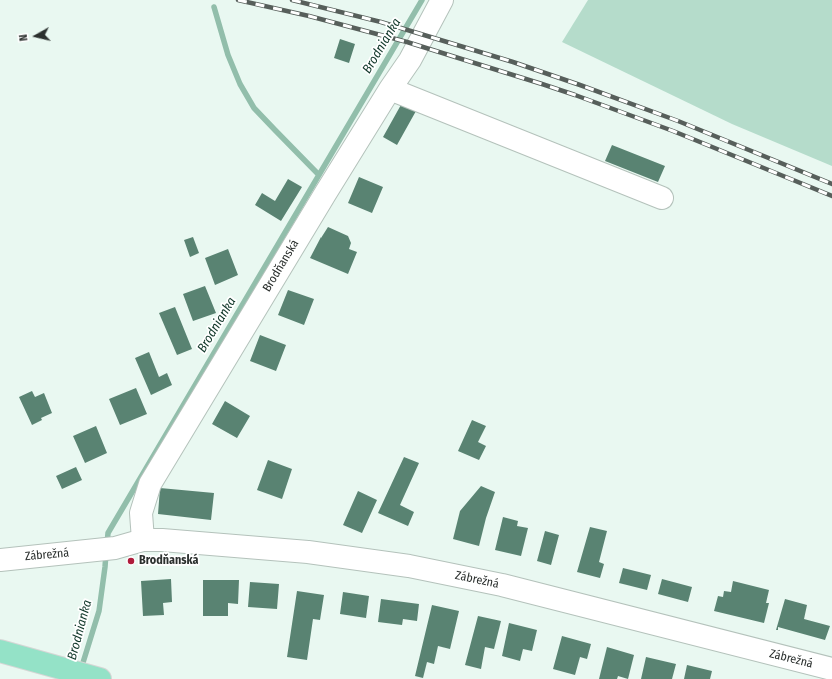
<!DOCTYPE html>
<meta charset="utf-8">
<style>
body{margin:0}
#map{position:relative;width:832px;height:679px;overflow:hidden;background:#e9f8f1;font-family:"Fira Sans Condensed",sans-serif}
canvas{display:block}
.north{position:absolute;left:16px;top:16px;width:40px;height:40px;-webkit-text-stroke:3px #fff;paint-order:stroke;rotate:262deg;font-size:11px;font-weight:700;line-height:16px;text-align:center;color:#2b302e}
.north::after{content:'';display:block;margin:auto;width:14px;height:18px;background:#2b302e;clip-path:polygon(50% 0,100% 100%,50% 72%,0 100%)}
</style>
<div id="map">
<canvas width="832" height="679"></canvas>
<div class="north">N</div>
</div>
<script>
const context = document.querySelector('canvas').getContext('2d');
context.lineJoin = 'round';
function fillPath(path, color) {
  context.fillStyle = color;
  context.fill(path, 'evenodd');
}
function toPath(rows) {
  const path = new Path2D();
  for (const r of rows) {
    path.moveTo(r[0], r[1]);
    for (let i = 2; i < r.length; i += 2) path.lineTo(r[i], r[i + 1]);
  }
  return path;
}
function stroke(path, color, width, dash) {
  context.strokeStyle = color;
  context.lineWidth = width;
  context.lineCap = dash ? 'butt' : 'round';
  context.setLineDash(dash || []);
  context.stroke(path);
}
function write(font, color, halo, rows, align = 'center') {
  context.font = font + ' "Fira Sans Condensed",sans-serif';
  context.lineWidth = 3.5;
  context.setLineDash([]);
  context.textBaseline = 'middle';
  context.strokeStyle = halo;
  context.fillStyle = color;
  for (const [text, x, y, turn = 0] of rows) {
    context.save();
    context.translate(x, y);
    context.rotate((+turn || 0) * Math.PI / 180);
    context.textAlign = isNaN(turn) ? turn : align;
    if (halo) context.strokeText(text, 0, 0);
    context.fillText(text, 0, 0);
    context.restore();
  }
}
fillPath(toPath([
 [588,0,832,0,832,166,732,124,562,42]
]), '#b5dccb');
stroke(toPath([
 [214,7,228,55,240,84,254,108,274,129,319,175],
 [107,544,108,533,422,0],
 [81,669,99,611,105,567,106,553]
]), '#92beab', 5.5);
fillPath(toPath([
 [340,39,355,44,349,63,334,58],
 [402,103,416,111,397,145,383,137],
 [612,145,665,166,658,182,605,161],
 [359,177,383,187,372,213,348,203],
 [288,179,302,187,281,221,255,205,262,193,275,201],
 [328,227,348,236,351,243,349,249,357,252,348,274,310,258,321,237,321,238],
 [193,237,199,253,190,257,184,240],
 [228,249,238,275,215,285,205,258],
 [205,286,216,313,193,321,183,294],
 [288,290,314,299,304,325,278,315],
 [175,307,192,349,177,355,159,313],
 [260,335,286,345,276,371,250,361],
 [149,352,159,377,167,373,172,385,151,395,135,358],
 [136,388,147,414,120,425,109,399],
 [32,391,35,397,44,393,52,413,41,418,42,420,32,425,19,397],
 [225,401,250,416,237,438,212,424],
 [472,420,486,426,478,442,486,446,479,460,458,451],
 [96,426,107,453,85,463,73,436],
 [404,457,419,463,400,505,414,512,408,526,378,513],
 [268,460,292,469,282,499,257,490],
 [76,467,82,480,62,489,56,476],
 [481,486,495,492,486,518,479,546,453,539,460,511],
 [160,488,214,493,211,520,158,514],
 [358,491,377,500,362,533,343,525],
 [503,517,518,521,517,526,528,528,521,556,495,550],
 [590,527,607,531,599,562,604,564,600,578,577,572],
 [545,531,559,535,551,565,537,561],
 [623,568,651,575,647,590,619,583],
 [171,579,172,602,163,603,164,615,143,616,141,581],
 [662,579,692,587,688,602,658,594],
 [203,580,239,580,238,604,228,603,228,616,203,616],
 [733,581,769,590,766,603,769,603,764,623,714,611,718,596,723,597,724,591,731,592],
 [250,582,279,584,277,609,248,607],
 [297,591,324,595,320,620,313,619,307,660,287,657],
 [343,592,369,596,366,618,340,614],
 [381,599,419,604,417,621,403,619,402,625,378,622],
 [785,599,807,605,804,619,830,626,825,640,778,627,778,630,776,630],
 [432,605,459,611,450,649,438,646,434,664,427,662,423,678,415,676],
 [478,616,501,621,494,649,485,647,481,669,465,665],
 [509,623,537,630,532,651,523,649,520,661,502,656],
 [562,636,591,644,587,659,580,657,575,675,553,669],
 [607,647,634,655,628,679,618,676,617,679,599,679],
 [646,657,676,664,672,679,641,679],
 [687,665,712,671,710,679,684,679]
]), '#598372');
const minor = toPath([
 [390,89,662,198],
 [143,540,141,513,150,484,325,194,390,89,410,60,442,0],
 [0,560,115,548,143,540,162,540,308,552,409,566,502,585,832,669]
]);
const major = toPath([
 [0,651,100,679]
]);
stroke(minor, '#b4c2bb', 24);
stroke(major, '#d5d6d5', 24);
stroke(minor, '#fff', 22);
stroke(major, '#94e2c7', 22);
const rail = toPath([
 [238,0,309,16,407,42,542,84,575,95,673,131,771,171,832,196],
 [292,0,381,22,424,35,513,62,580,85,678,121,832,184]
]);
stroke(rail, '#575f5b', 4.5);
stroke(rail, '#fff', 3, [9]);
for (const [x, y, r, color] of [
 [131,561,4,"#af1b3a"]
]) {
  const dot = new Path2D();
  dot.arc(x, y, r, 0, 2 * Math.PI);
  context.fillStyle = color;
  context.fill(dot);
  stroke(dot, '#fff', 1.5);
}
write('12px', '#2b302e', '#fff', [
 ["Brodňanská",281,266,-59],
 ["Zábrežná",47,555,-5],
 ["Zábrežná",477,580,12],
 ["Zábrežná",791,659,14]
]);
write('bold 12px', '#2b302e', '#fff', [
 ["Brodňanská",139,561]
], 'left');
write('italic 13px', '#11382a', '#fff', [
 ["Brodnianka",382,46,-59],
 ["Brodnianka",217,325,-59],
 ["Brodnianka",80,630,-75]
]);
</script>
